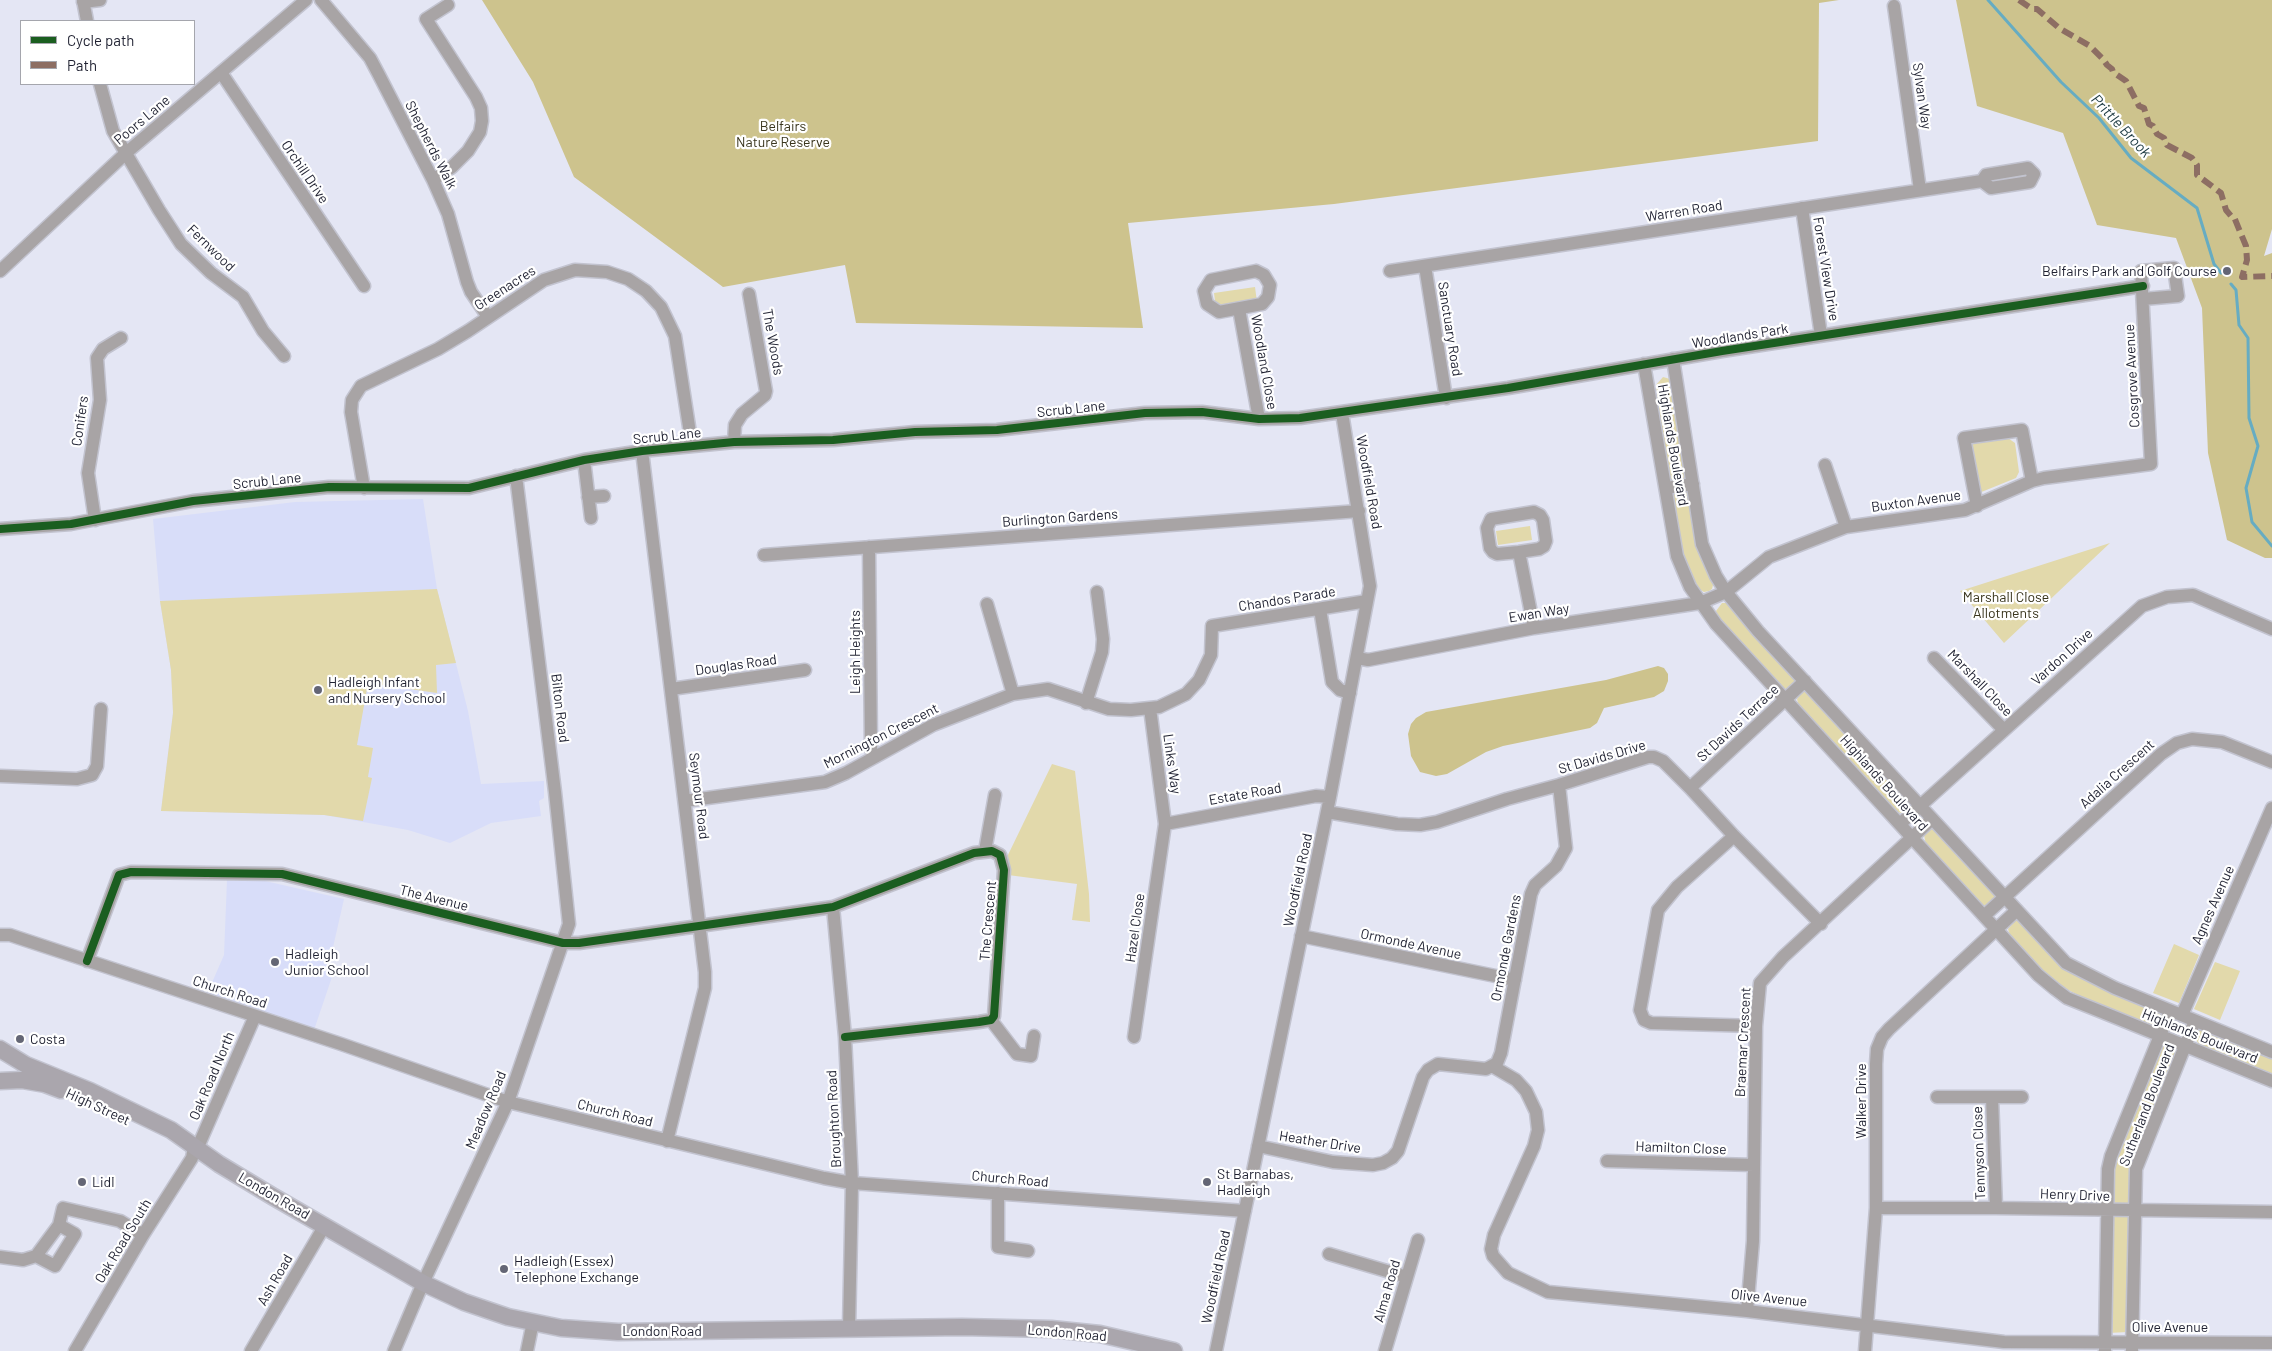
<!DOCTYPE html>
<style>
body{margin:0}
#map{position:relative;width:2272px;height:1351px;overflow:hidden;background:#e4e6f4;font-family:Barlow,sans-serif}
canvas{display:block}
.legend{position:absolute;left:20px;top:20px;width:175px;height:65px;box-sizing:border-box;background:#fff;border:1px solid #a5a6ad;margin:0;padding:6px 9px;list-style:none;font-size:15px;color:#1f2131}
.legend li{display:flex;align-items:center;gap:10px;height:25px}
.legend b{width:25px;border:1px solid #a5a6ad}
</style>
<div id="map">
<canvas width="2272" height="1351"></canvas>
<ul class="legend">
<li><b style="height:6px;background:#1b5e20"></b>Cycle path</li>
<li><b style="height:6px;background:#8d6e63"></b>Path</li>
</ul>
</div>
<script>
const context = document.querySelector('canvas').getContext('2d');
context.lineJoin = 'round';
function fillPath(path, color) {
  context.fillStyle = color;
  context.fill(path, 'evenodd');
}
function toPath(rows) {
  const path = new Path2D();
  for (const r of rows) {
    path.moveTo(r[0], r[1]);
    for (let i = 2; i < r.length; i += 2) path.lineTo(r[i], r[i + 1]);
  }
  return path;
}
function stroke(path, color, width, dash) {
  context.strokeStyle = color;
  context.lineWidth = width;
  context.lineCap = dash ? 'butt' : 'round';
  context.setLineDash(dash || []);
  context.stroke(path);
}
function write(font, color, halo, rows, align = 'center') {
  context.font = font + ' Barlow,sans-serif';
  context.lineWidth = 4.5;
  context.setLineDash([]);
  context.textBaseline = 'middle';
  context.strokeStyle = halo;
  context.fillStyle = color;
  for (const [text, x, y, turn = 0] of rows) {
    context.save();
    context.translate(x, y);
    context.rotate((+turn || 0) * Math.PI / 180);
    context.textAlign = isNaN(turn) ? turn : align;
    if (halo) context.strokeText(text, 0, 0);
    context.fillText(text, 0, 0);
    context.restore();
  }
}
fillPath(toPath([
 [423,499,437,589,468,711,481,784,544,781,544,798,539,801,541,816,491,823,450,843,408,830,324,815,161,811,173,712,171,670,160,601,153,519,295,502],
 [227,880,265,881,344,899,328,969,334,971,314,1030,207,994,224,955]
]), '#d8ddf9');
fillPath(toPath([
 [1255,287,1257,302,1216,308,1214,293],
 [1663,377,1670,379,1672,387,1686,474,1683,480,1673,481,1668,476,1656,385],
 [2005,436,2015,443,2019,472,2016,478,1974,495,1968,442],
 [1679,489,1688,491,1714,581,1712,589,1709,591,1704,592,1699,589,1682,555,1673,496],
 [1530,526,1532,540,1498,545,1496,531],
 [2110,543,2004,643,1960,591],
 [437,589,456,663,436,665,437,693,368,683,357,745,373,748,368,777,372,778,363,821,324,815,161,811,173,713,171,670,160,601],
 [1722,603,1729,603,1796,676,1796,684,1789,690,1781,687,1741,645,1719,617,1716,611],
 [1807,691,1912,805,1904,814,1894,811,1799,707,1797,699,1802,692],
 [1052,764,1075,771,1089,894,1090,922,1072,920,1077,884,1008,875,1007,857],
 [1932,828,1939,830,1995,893,1996,899,1987,906,1980,904,1926,845,1924,835],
 [2016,920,2023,922,2061,963,2162,1013,2160,1024,2155,1026,2150,1025,2087,1000,2063,987,2047,976,2010,936,2008,929],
 [2174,944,2199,955,2179,1003,2153,993],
 [2215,962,2240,971,2220,1020,2194,1009],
 [2200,1029,2272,1055,2272,1075,2200,1046,2195,1038,2196,1031],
 [2161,1036,2184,1046,2139,1157,2128,1332,2108,1333,2107,1182]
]), '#e2d9ab');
fillPath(toPath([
 [482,0,1839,0,1819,3,1818,141,1334,204,1128,223,1143,328,856,323,845,265,723,287,574,177,533,82],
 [1956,0,2272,0,2272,229,2264,256,2272,253,2272,558,2265,558,2227,540,2208,453,2202,308,2176,238,2097,225,2063,133,1977,106],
 [1658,666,1664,668,1668,674,1668,681,1664,691,1654,697,1604,708,1597,723,1590,728,1503,746,1486,752,1447,774,1436,776,1420,772,1411,756,1408,734,1411,724,1416,718,1426,712,1606,680]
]), '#cdc38d');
stroke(toPath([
 [1988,0,2061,82,2099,118,2131,158,2197,208,2214,264,2221,273],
 [2231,284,2236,290,2239,325,2248,338,2249,418,2258,446,2246,488,2252,522,2272,546]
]), '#66acc2', 3);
const minor = toPath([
 [83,0,87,21],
 [321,0,370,58,379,75,433,180,448,214,467,282,471,292,488,317],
 [83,2,100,0],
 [1894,6,1920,190],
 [222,74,364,286],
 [100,84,113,131,159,210,181,244,211,273,243,297,263,331,284,356],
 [433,180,452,167,468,151,480,132,482,121,481,108,476,97,426,19,448,5],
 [1802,208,1821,335],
 [1425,266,1446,398],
 [0,271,126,153,306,0],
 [1256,271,1264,275,1270,285,1268,297,1262,304,1219,312,1207,304,1204,291,1211,280,1256,271],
 [1390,271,1982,181,1991,188,2030,182,2034,174,2028,168,1986,175,1982,181],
 [1239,309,1259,419],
 [1673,359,1702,544,1716,576,1726,592,1758,631,2066,963,2115,988,2272,1052],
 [1644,364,1677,556,1690,587,1716,624,2038,975,2055,989,2067,998,2102,1012,2272,1081],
 [734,442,735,425,742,414,765,395,766,391,749,294],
 [642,451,705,972,705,988,667,1141],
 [584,460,591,518],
 [1825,465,1846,527],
 [364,488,351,412,352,400,361,386,438,349,468,331,544,280,575,270,607,272,628,279,646,291,661,307,675,336,692,446],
 [1666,488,1693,484],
 [588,497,604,496],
 [1977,506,1964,438,2022,430,2032,481],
 [1534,512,1540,515,1543,520,1546,541,1544,546,1539,549,1519,552,1497,554,1493,552,1490,548,1487,528,1491,519,1534,512],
 [95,520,88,473,100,400,97,358,103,349,121,338],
 [0,529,71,524,193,501,329,487,469,488,584,460,642,451,734,442,833,440,915,432,997,430,1145,413,1202,412,1259,419,1300,418,1508,388,1722,351,2143,286],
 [869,547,871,749,874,757],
 [1519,552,1534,628],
 [764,555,1359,511],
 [987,604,1013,694],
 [1320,609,1332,682,1340,690,1350,693],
 [1357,658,1368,660,1534,628,1700,603,1726,592,1769,557,1846,527,1965,510,2032,481,2044,478,2151,464,2141,271,2174,268,2178,296,2143,299],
 [1934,658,2004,730],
 [671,689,805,670],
 [1086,703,1102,652,1103,639,1097,592],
 [0,776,77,779,92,775,97,766,101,709],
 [1690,788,1805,681],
 [685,801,825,782,846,773,933,725,1013,694,1048,689,1109,709,1131,710,1159,707,1186,694,1199,680,1211,655,1212,626,1367,601],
 [1327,812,1397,824,1420,825,1437,822,1507,799,1559,785,1648,757,1654,757,1663,761,1690,788,1734,836,1821,924],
 [1165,824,1316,796,1330,797],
 [1900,824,2142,606,2167,597,2193,595,2272,629],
 [1734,836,1677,887,1658,910,1640,1010,1644,1020,1651,1023,1756,1026],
 [985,851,995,795],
 [833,907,845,1037,852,1183,849,1329],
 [1984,916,2161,754,2177,743,2192,739,2222,742,2272,762],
 [0,935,10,935,19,938,341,1044,508,1102,824,1178,852,1183,1245,1211],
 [1301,936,1515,980],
 [87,961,119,875,131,872,282,874,563,943,579,943,833,907,974,853,992,851,1000,855,1004,870,994,1016,991,1020,979,1022,845,1037],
 [2182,1015,2272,808],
 [991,1020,1017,1054,1031,1056,1034,1036],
 [1134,1037,1165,824,1150,708],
 [1492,1066,1516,1080,1526,1091,1536,1112,1538,1130,1534,1146,1494,1235,1491,1249,1493,1256,1508,1273,1548,1292,1747,1311,2004,1342,2272,1343],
 [1937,1097,1992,1097,1996,1208],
 [1992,1097,2022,1097],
 [1258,1146,1333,1162,1373,1165,1383,1163,1392,1158,1398,1151,1423,1077,1428,1070,1438,1064,1486,1069,1497,1063,1501,1053,1531,894,1535,885,1556,866,1566,848,1559,785],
 [197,1149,255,1016],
 [1607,1161,1754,1165],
 [998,1193,998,1247,1028,1251],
 [1876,1208,1996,1208,2272,1212],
 [1329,1254,1407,1277],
 [36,1256,55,1266,75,1234,59,1225],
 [0,1257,23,1260,36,1256,59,1225,63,1208,120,1221,143,1235],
 [1747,1311,1753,1241,1756,1026,1760,983,1783,957,1932,819],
 [75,1351,143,1235,192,1158,194,1147],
 [251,1351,325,1225],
 [394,1351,423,1283,508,1102,569,924,555,792,516,476],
 [527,1351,533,1322],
 [1216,1351,1330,797,1370,586,1342,413],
 [1385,1351,1418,1240],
 [1865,1351,1876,1208,1876,1064,1877,1049,1882,1037,1889,1029,2017,910],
 [2105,1351,2108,1169,2111,1156,2170,1011],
 [2132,1351,2136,1169,2195,1021]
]);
const major = toPath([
 [0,1049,26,1065,90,1091,171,1130,219,1164,272,1196,423,1283,464,1302,508,1317,561,1328,618,1332,962,1327,1051,1329,1100,1334,1174,1351],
 [0,1081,22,1080,45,1084,61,1090]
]);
stroke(minor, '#c2c3cf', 15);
stroke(major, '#c2c3cf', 19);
stroke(minor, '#a8a4a5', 12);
stroke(major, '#aaa6ad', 16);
stroke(toPath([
 [2019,0,2032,9,2037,9,2059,28,2090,46,2103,59,2107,65,2112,69,2113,72,2126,81,2139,106,2144,108,2149,124,2153,126,2157,134,2164,138,2167,145,2192,158,2197,165,2197,175,2221,193,2226,210,2231,216,2234,217,2246,246,2247,260,2242,277,2272,276]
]), '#8d6e63', 6, [12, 6]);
stroke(toPath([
 [0,529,71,524,193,501,329,487,469,488,584,460,642,451,734,442,833,440,915,432,997,430,1145,413,1202,412,1259,419,1300,418,1508,388,1722,351,2143,286],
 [87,961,119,875,131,872,282,874,563,943,579,943,833,907,974,853,992,851,1000,855,1004,870,994,1016,991,1020,979,1022,845,1037]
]), '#1b5e20', 8);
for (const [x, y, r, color] of [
 [2227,271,5,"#646675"],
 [318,690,5,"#646675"],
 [275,962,5,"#646675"],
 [20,1039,5,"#646675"],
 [82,1182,5,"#646675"],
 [1207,1182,5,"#646675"],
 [504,1269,5,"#646675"]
]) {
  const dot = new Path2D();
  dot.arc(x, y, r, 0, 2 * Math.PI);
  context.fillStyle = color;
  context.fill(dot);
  stroke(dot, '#fff', 2);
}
write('14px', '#1f2131', '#fff', [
 ["Sylvan Way",1922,96,82],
 ["Poors Lane",142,120,-40],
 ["Shepherds Walk",431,145,63],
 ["Orchill Drive",305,172,56],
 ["Warren Road",1684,211,-9],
 ["Fernwood",211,248,44],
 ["Forest View Drive",1826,269,81],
 ["Greenacres",505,288,-33],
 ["Sanctuary Road",1450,329,81],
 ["Woodlands Park",1740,336,-9],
 ["The Woods",773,342,80],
 ["Woodland Close",1264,362,80],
 ["Cosgrove Avenue",2132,376,-93],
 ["Scrub Lane",1071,409,-6],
 ["Conifers",80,421,-82],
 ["Scrub Lane",667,436,-6],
 ["Highlands Boulevard",1673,445,80],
 ["Scrub Lane",267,481,-6],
 ["Woodfield Road",1369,482,80],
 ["Buxton Avenue",1916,501,-8],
 ["Burlington Gardens",1060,518,-4],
 ["Chandos Parade",1287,599,-9],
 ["Ewan Way",1539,613,-9],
 ["Leigh Heights",855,652,-90],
 ["Vardon Drive",2062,657,-42],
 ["Douglas Road",736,665,-8],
 ["Marshall Close",1980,683,46],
 ["Bilton Road",560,708,83],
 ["St Davids Terrace",1738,723,-43],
 ["Mornington Crescent",881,736,-27],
 ["St Davids Drive",1602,757,-16],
 ["Links Way",1172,764,82],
 ["Adalia Crescent",2117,774,-42],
 ["Highlands Boulevard",1884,783,48],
 ["Estate Road",1245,794,-10],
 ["Seymour Road",699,796,83],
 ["Woodfield Road",1298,880,-78],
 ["The Avenue",434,898,14],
 ["Agnes Avenue",2213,905,-66],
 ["The Crescent",988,921,-85],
 ["Hazel Close",1135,928,-82],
 ["Ormonde Avenue",1411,944,12],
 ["Ormonde Gardens",1506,948,-79],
 ["Church Road",230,992,18],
 ["Highlands Boulevard",2200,1036,22],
 ["Braemar Crescent",1743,1042,-87],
 ["Oak Road North",212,1076,-67],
 ["Walker Drive",1861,1101,-90],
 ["Sutherland Boulevard",2147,1105,-69],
 ["High Street",98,1107,25],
 ["Meadow Road",486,1110,-67],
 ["Church Road",615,1113,14],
 ["Broughton Road",834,1119,-93],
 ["Heather Drive",1320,1142,9],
 ["Hamilton Close",1681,1148,2],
 ["Tennyson Close",1979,1153,-92],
 ["Church Road",1010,1179,5],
 ["Henry Drive",2075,1195,2],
 ["London Road",274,1196,30],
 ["Oak Road South",123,1241,-59],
 ["Woodfield Road",1216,1277,-78],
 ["Ash Road",275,1280,-60],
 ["Alma Road",1387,1291,-74],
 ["Olive Avenue",1769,1298,6],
 ["Olive Avenue",2170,1327],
 ["London Road",662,1331],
 ["London Road",1067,1333,5]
]);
write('14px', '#39351d', '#fff', [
 ["Belfairs",783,126],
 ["Nature Reserve",783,142],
 ["Marshall Close",2006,597],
 ["Allotments",2006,613]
]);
write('14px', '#1f2131', '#fff', [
 ["Belfairs Park and Golf Course",2217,271,"right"],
 ["Hadleigh Infant",328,682],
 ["and Nursery School",328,698],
 ["Hadleigh",285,954],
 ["Junior School",285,970],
 ["Costa",30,1039],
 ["St Barnabas,",1217,1174],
 ["Hadleigh",1217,1190],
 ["Lidl",92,1182],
 ["Hadleigh (Essex)",514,1261],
 ["Telephone Exchange",514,1277]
], 'left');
write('italic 15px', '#1c3941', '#fff', [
 ["Prittle Brook",2121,126,47]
]);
</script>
